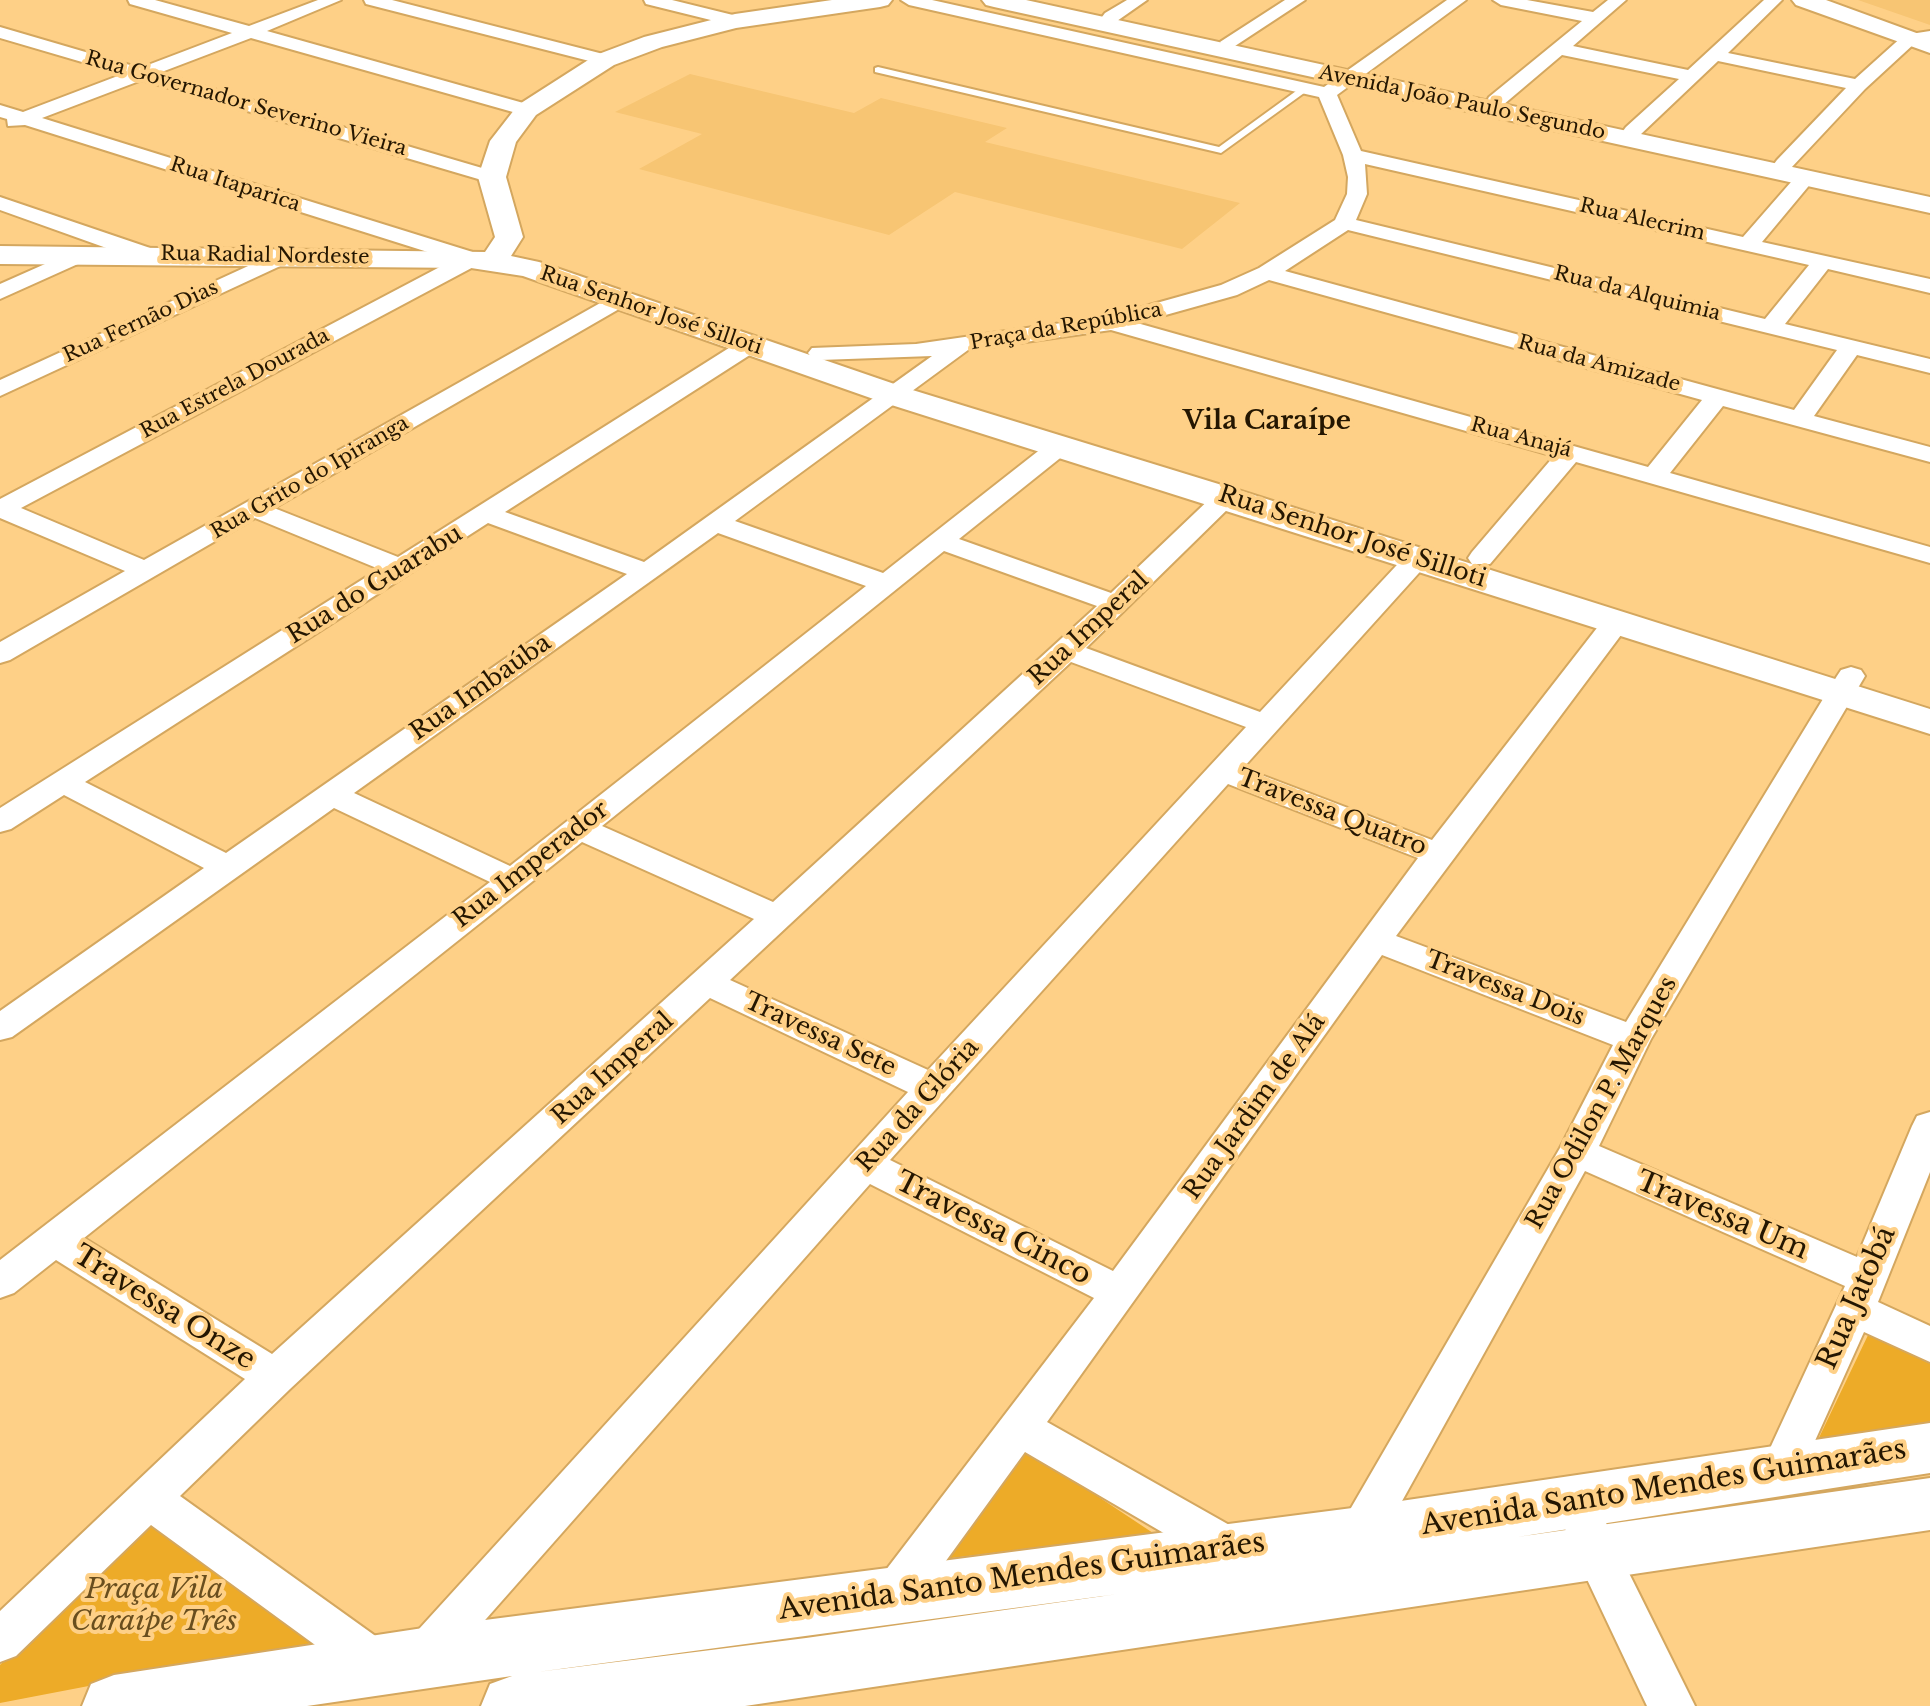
<!DOCTYPE html>
<meta charset="utf-8">
<style>
body{margin:0}
canvas{display:block;background:#fed087}
</style>
<canvas width="1930" height="1706"></canvas>
<script>
const context = document.querySelector('canvas').getContext('2d');
context.lineJoin = 'round';
function fillPath(path, color) {
  context.fillStyle = color;
  context.fill(path, 'evenodd');
}
function toPath(rows) {
  const path = new Path2D();
  for (const r of rows) {
    path.moveTo(r[0], r[1]);
    for (let i = 2; i < r.length; i += 2) path.lineTo(r[i], r[i + 1]);
  }
  return path;
}
function stroke(path, color, width, dash) {
  context.strokeStyle = color;
  context.lineWidth = width;
  context.lineCap = dash ? 'butt' : 'round';
  context.setLineDash(dash || []);
  context.stroke(path);
}
function write(font, color, halo, rows, align = 'center') {
  context.font = font + ' "Libre Baskerville",serif';
  context.lineWidth = 8;
  context.setLineDash([]);
  context.textBaseline = 'middle';
  context.strokeStyle = halo;
  context.fillStyle = color;
  for (const [text, x, y, turn = 0] of rows) {
    context.save();
    context.translate(x, y);
    context.rotate((+turn || 0) * Math.PI / 180);
    context.textAlign = isNaN(turn) ? turn : align;
    if (halo) context.strokeText(text, 0, 0);
    context.fillText(text, 0, 0);
    context.restore();
  }
}
fillPath(toPath([
 [1858,0,1930,0,1930,25],
 [690,74,854,113,881,98,1007,128,985,142,1240,203,1182,249,955,192,889,235,639,169,702,134,615,112]
]), '#f7c573');
fillPath(toPath([
 [1869,1333,1930,1362,1930,1429,1815,1446],
 [1025,1448,1153,1533,944,1559],
 [145,1520,318,1642,0,1703,0,1665]
]), '#edab28');
const lane = toPath([
 [878,67,1219,147,1303,86,1311,88,1221,153,875,72,875,68,878,67]
]);
const street = toPath([
 [128,0,155,0,249,26,318,0,341,0,267,31,534,106,536,110,527,116,520,114,251,38,159,73,499,173,502,177,499,181,485,181,142,80,42,118,479,254,482,259,479,264,21,508,144,560,618,293,626,295,629,300,626,305,274,508,398,557,740,341,756,341,759,346,756,351,505,512,644,562,932,356,820,360,812,358,808,353,812,348,916,344,1110,316,1221,285,1259,268,1335,220,1347,194,1348,177,1343,155,1319,97,909,5,901,0,932,0,1324,87,1447,0,1466,0,1337,95,1361,151,1743,237,1798,174,1812,174,1815,178,1812,182,1762,242,1930,279,1930,293,1828,269,1785,324,1930,359,1930,373,1857,355,1814,416,1930,447,1930,462,1723,406,1670,473,1930,547,1930,563,1576,462,1490,564,1472,564,1468,558,1472,552,1554,456,1111,330,968,350,735,521,883,573,1051,441,1060,439,1069,441,1072,446,1069,451,959,539,1111,593,1217,492,1235,492,1239,497,1235,502,1086,648,1260,712,1409,552,1427,552,1431,558,1427,564,1243,768,1432,840,1607,615,1617,613,1627,615,1631,621,1627,627,1396,936,1626,1022,1837,676,1841,670,1851,667,1861,670,1865,676,1651,1039,1599,1146,1857,1257,1912,1126,1917,1116,1930,1112,1930,1172,1878,1302,1930,1326,1930,1362,1864,1332,1796,1483,1781,1489,1766,1483,1760,1470,1845,1286,1585,1171,1376,1548,1360,1554,1344,1548,1338,1534,1344,1520,1560,1148,1613,1045,1382,955,1047,1422,1247,1535,1253,1549,1247,1563,1231,1569,1215,1563,1025,1452,911,1609,895,1615,879,1609,872,1594,879,1579,1094,1298,870,1184,441,1670,425,1677,409,1670,402,1655,409,1640,908,1092,710,998,290,1389,180,1496,395,1650,402,1665,395,1680,379,1687,363,1680,151,1525,16,1656,0,1662,0,1611,245,1379,56,1260,14,1293,0,1298,0,1260,490,882,334,808,12,1037,0,1040,0,1011,204,868,64,795,11,829,0,832,0,808,379,569,255,518,10,660,0,663,0,642,125,571,0,518,0,499,453,260,25,125,8,126,7,119,0,117,0,105,23,112,123,74,0,38,0,27,140,68,232,33,130,4,128,0],
 [1365,164,1809,265,1765,319,1356,220,1367,194,1365,164],
 [1348,230,1837,350,1794,410,1285,271,1348,230],
 [1269,280,1702,400,1648,467,1137,323,1237,295,1269,280],
 [488,523,627,574,226,853,85,782,488,523],
 [718,533,866,586,510,866,354,793,718,533],
 [944,551,1097,606,773,902,602,826,944,551],
 [1071,662,1246,727,928,1070,730,980,1071,662],
 [1228,784,1418,858,1113,1271,890,1160,1228,784],
 [582,842,754,919,272,1354,84,1238,582,842],
 [364,0,392,0,611,56,614,60,605,65,366,4,364,0],
 [644,0,672,0,741,17,744,21,735,26,646,4,644,0],
 [1127,0,1147,0,1117,21,1105,21,1102,17,1105,13,1127,0],
 [1285,0,1305,0,1235,46,1223,46,1220,42,1285,0],
 [1493,0,1527,0,1593,12,1608,0,1626,0,1573,46,1688,70,1764,0,1782,0,1728,53,1855,79,1904,35,1930,31,1930,41,1915,43,1865,89,1791,168,1784,170,1774,164,1777,160,1846,88,1718,61,1640,135,1633,137,1626,135,1623,131,1626,127,1679,79,1562,55,1503,105,1496,107,1487,101,1489,97,1582,21,1501,5,1493,0],
 [0,197,156,250,159,255,156,260,140,260,0,210,0,197],
 [81,248,92,254,89,259,0,299,0,284,81,248],
 [283,250,291,251,294,256,291,261,0,396,0,380,283,250],
 [1576,1481,1591,1487,1617,1549,1695,1706,1647,1706,1575,1554,1554,1500,1561,1487,1576,1481]
]);
const secondary = toPath([
 [832,0,892,0,888,5,880,7,736,28,662,47,614,65,536,115,516,142,506,177,523,237,511,256,539,262,906,388,1238,490,1930,709,1930,734,882,402,523,276,471,268,0,264,0,246,485,252,495,237,478,177,490,141,518,105,596,55,644,37,735,14,832,0],
 [982,0,1026,0,1930,197,1930,213,994,7,986,5,982,0],
 [1792,0,1826,0,1930,38,1930,53,1796,5,1792,0],
 [1930,1423,1930,1473,1517,1537,1930,1478,1930,1530,745,1706,481,1706,490,1684,512,1676,307,1706,82,1706,91,1684,114,1675,423,1628,1360,1507,1930,1423],
 [1118,1594,806,1638,537,1672,1118,1594]
]);
stroke(lane, '#d4a75f', 4);
stroke(street, '#d4a75f', 4);
stroke(secondary, '#d4a75f', 4);
fillPath(lane, '#fff');
fillPath(street, '#fff');
fillPath(secondary, '#fff');
write('20px', '#241601', '#fed087', [
 ["Avenida João Paulo Segundo",1462,103,12],
 ["Rua Governador Severino Vieira",246,104,16],
 ["Rua Itaparica",235,185,18],
 ["Rua Alecrim",1642,220,13],
 ["Rua Radial Nordeste",265,256,1],
 ["Rua da Alquimia",1637,294,14],
 ["Rua Senhor José Silloti",651,311,19],
 ["Rua Fernão Dias",141,322,-25],
 ["Praça da República",1066,327,-10],
 ["Rua da Amizade",1599,364,15],
 ["Rua Estrela Dourada",235,384,-28],
 ["Rua Anajá",1521,438,15],
 ["Rua Grito do Ipiranga",310,478,-30]
]);
write('24px', '#241601', '#fed087', [
 ["Rua Senhor José Silloti",1352,537,18],
 ["Rua do Guarabu",375,585,-32],
 ["Rua Imperal",1089,629,-43],
 ["Rua Imbaúba",481,688,-35],
 ["Travessa Quatro",1332,813,21],
 ["Rua Imperador",531,865,-38],
 ["Travessa Dois",1505,989,21],
 ["Travessa Sete",820,1035,25],
 ["Rua Imperal",613,1069,-42],
 ["Rua Odilon P. Marques",1602,1103,-61],
 ["Rua da Glória",918,1106,-48],
 ["Rua Jardim de Alá",1255,1107,-54]
]);
write('bold 26px', '#241601', '#fed087', [
 ["Vila Caraípe",1267,422]
]);
write('28px', '#241601', '#fed087', [
 ["Travessa Um",1722,1216,23],
 ["Travessa Cinco",993,1229,27],
 ["Rua Jatobá",1857,1298,-66],
 ["Travessa Onze",164,1308,32],
 ["Avenida Santo Mendes Guimarães",1664,1488,-9],
 ["Avenida Santo Mendes Guimarães",1022,1577,-8]
]);
write('italic 28px', '#694e1e', '#fed087', [
 ["Praça Vila",154,1590],
 ["Caraípe Três",154,1622]
]);
</script>
